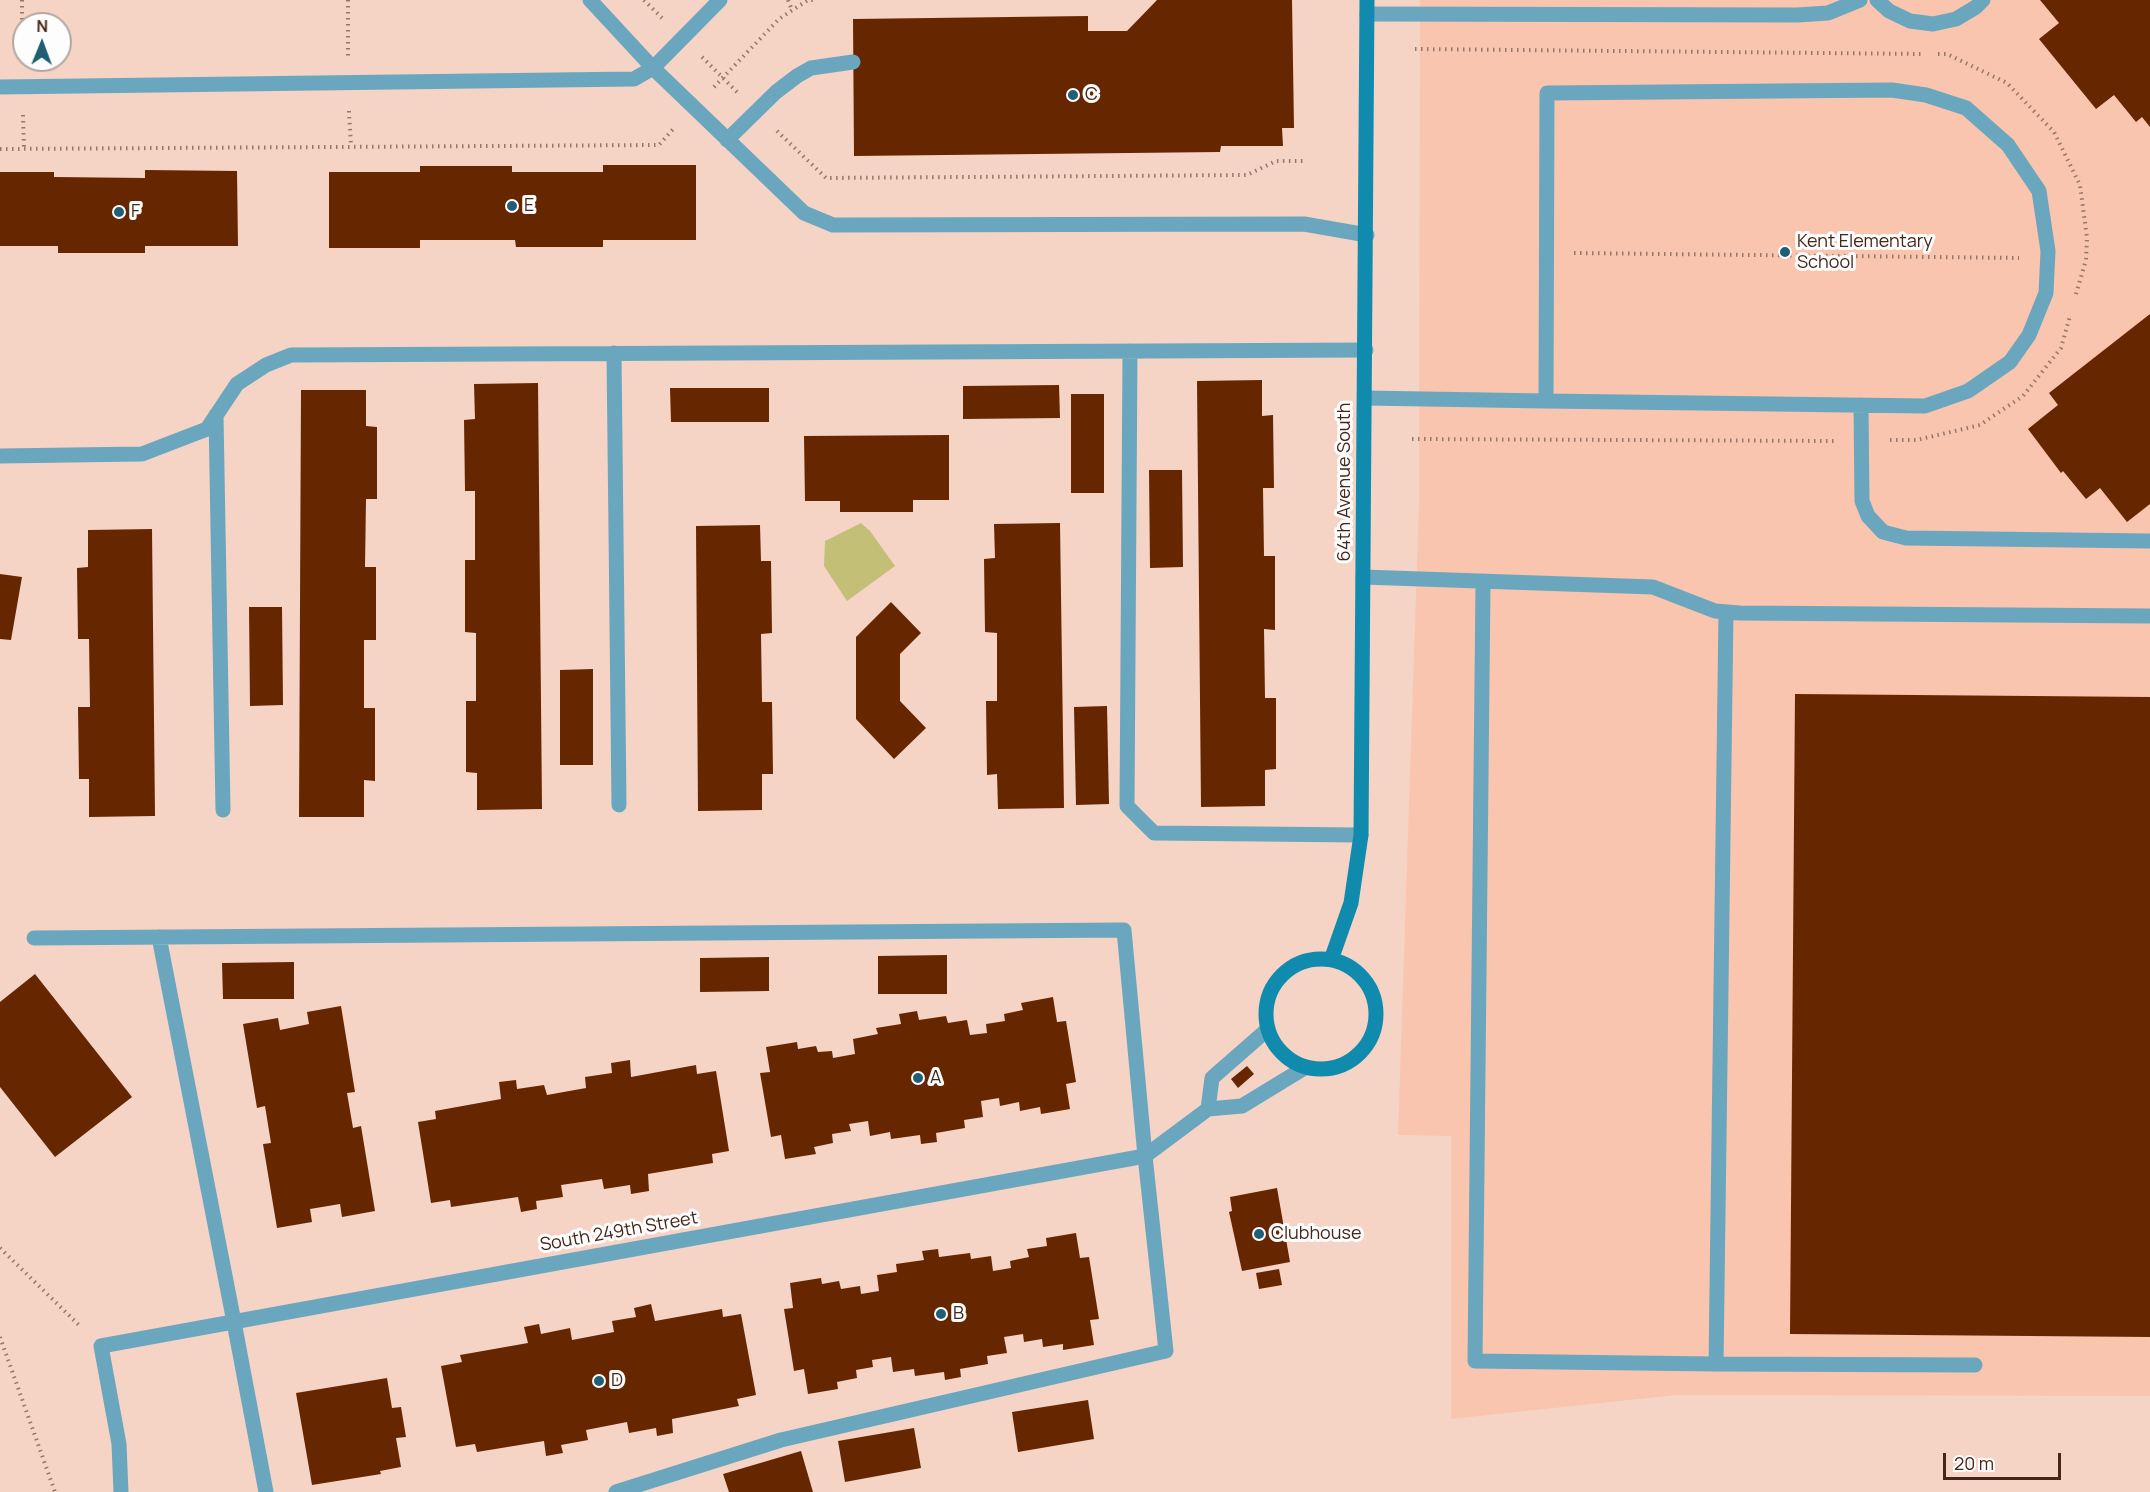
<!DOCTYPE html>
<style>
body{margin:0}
#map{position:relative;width:2150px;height:1492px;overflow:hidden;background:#f5d4c6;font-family:Manrope,sans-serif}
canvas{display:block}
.north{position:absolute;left:12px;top:12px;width:60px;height:60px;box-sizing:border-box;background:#fdfdfd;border:2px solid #b3a7a2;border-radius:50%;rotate:1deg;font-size:16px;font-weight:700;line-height:24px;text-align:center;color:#452719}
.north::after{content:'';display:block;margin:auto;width:21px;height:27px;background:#1f5e74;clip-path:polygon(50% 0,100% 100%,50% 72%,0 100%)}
.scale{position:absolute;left:1943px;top:1453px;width:118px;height:27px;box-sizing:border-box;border:3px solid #452719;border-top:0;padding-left:8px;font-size:18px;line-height:21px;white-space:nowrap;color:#452719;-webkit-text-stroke:4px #fdfdfd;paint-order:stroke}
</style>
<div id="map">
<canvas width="2150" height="1492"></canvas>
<div class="north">N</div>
<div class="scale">20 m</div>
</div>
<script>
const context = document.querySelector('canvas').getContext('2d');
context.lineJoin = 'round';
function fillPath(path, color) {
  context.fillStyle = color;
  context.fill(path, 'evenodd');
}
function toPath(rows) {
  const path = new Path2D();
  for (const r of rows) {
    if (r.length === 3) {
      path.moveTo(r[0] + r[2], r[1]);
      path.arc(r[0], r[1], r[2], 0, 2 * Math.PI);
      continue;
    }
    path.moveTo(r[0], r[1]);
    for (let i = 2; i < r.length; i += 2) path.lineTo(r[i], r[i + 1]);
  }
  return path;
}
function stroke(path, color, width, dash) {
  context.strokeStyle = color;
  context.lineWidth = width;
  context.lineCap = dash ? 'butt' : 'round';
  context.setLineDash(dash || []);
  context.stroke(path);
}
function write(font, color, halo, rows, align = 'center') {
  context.font = font + ' Manrope,sans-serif';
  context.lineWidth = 6;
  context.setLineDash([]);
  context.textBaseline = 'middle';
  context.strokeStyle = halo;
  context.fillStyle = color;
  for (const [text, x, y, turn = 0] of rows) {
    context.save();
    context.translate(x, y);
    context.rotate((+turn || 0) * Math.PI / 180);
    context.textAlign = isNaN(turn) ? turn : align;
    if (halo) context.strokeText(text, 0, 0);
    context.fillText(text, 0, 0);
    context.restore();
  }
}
fillPath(toPath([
 [1420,0,2150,0,2150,1396,1676,1395,1451,1419,1451,1136,1398,1135,1419,504]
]), '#f9c5ae');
fillPath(toPath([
 [861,523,870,531,895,566,847,601,824,566,825,541]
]), '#c4bf76');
fillPath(toPath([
 [1157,0,1292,0,1294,128,1282,128,1283,146,1221,146,1220,152,854,156,853,19,1088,16,1088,31,1127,31],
 [2040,0,2150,0,2150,127,2142,117,2136,122,2114,95,2096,109,2039,39,2059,23],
 [603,165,696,165,696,240,603,240,603,247,516,247,515,240,420,240,420,248,329,248,329,172,420,172,420,166,512,166,512,172,603,172],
 [145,170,237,171,238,246,145,246,145,253,58,253,58,246,0,246,0,172,54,172,54,177,145,178],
 [2150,314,2150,504,2127,522,2100,488,2086,499,2063,471,2061,473,2028,429,2058,405,2049,393],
 [1262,380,1262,416,1273,415,1274,488,1263,488,1264,556,1275,556,1275,630,1264,629,1265,698,1276,698,1276,769,1265,770,1265,806,1201,807,1197,381],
 [538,383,542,809,477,810,477,773,466,772,466,701,476,701,476,633,465,632,465,560,475,560,475,491,465,491,464,420,475,419,474,384],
 [1059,385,1060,418,963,419,963,386],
 [670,388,769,388,769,422,671,422],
 [301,390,366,390,366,426,377,427,377,499,366,499,365,567,376,567,376,640,364,640,364,708,375,708,375,781,364,780,364,817,299,817],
 [1071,394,1104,394,1104,493,1071,493],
 [949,435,949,500,913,500,913,512,840,512,840,501,805,501,804,436],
 [1149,470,1182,470,1183,567,1150,568],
 [1060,523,1064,808,998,809,997,774,987,775,986,701,997,701,997,633,985,632,984,559,995,558,994,524],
 [760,525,761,561,771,561,772,633,761,634,762,702,772,702,773,774,762,774,762,810,698,811,696,526],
 [152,529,155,816,89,817,89,779,79,779,78,707,90,707,89,639,78,639,77,568,88,567,88,530],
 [0,574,22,577,11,640,0,639],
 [891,602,921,633,900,654,900,701,926,728,894,759,856,719,856,637],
 [249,607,282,607,283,705,250,706],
 [593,669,593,765,560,765,560,670],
 [1795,694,2150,697,2150,1337,1790,1334],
 [1107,706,1109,804,1076,805,1074,707],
 [947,955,947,994,878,994,878,956],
 [769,957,769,991,700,992,700,958],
 [294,962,294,999,223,999,222,963],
 [35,974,132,1097,55,1157,0,1087,0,1002],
 [1053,997,1057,1022,1066,1021,1076,1082,1066,1084,1070,1109,1041,1114,1040,1107,1020,1111,1019,1102,1000,1106,999,1098,981,1101,983,1117,964,1120,965,1128,936,1133,937,1142,921,1144,920,1135,891,1139,890,1132,870,1136,868,1121,849,1124,851,1131,832,1134,833,1143,814,1147,816,1154,785,1159,781,1135,771,1137,760,1073,770,1072,766,1047,797,1042,798,1049,816,1046,818,1052,832,1051,833,1058,855,1054,853,1039,878,1034,876,1028,901,1024,899,1014,917,1011,919,1020,946,1016,948,1023,967,1020,970,1035,987,1033,986,1024,1005,1021,1004,1014,1023,1010,1021,1003],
 [341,1006,355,1092,347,1093,353,1128,361,1126,375,1211,342,1217,340,1204,310,1209,312,1222,277,1228,263,1144,271,1143,265,1106,257,1108,243,1024,278,1018,280,1030,309,1024,307,1012],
 [630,1060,631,1077,696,1065,697,1074,716,1071,729,1151,712,1154,713,1163,648,1174,649,1191,631,1194,630,1185,604,1189,602,1179,561,1185,563,1197,536,1201,537,1209,521,1212,518,1197,451,1207,450,1200,431,1203,418,1122,436,1119,435,1111,501,1099,499,1082,516,1080,517,1089,544,1085,547,1095,586,1088,585,1077,612,1073,611,1063],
 [1247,1066,1254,1074,1238,1088,1231,1079],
 [1277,1188,1290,1262,1242,1271,1229,1212,1232,1211,1230,1197],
 [1076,1233,1080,1258,1089,1257,1099,1319,1090,1320,1094,1345,1063,1350,1063,1344,1043,1347,1042,1339,1024,1342,1023,1334,1004,1337,1007,1353,987,1356,988,1364,960,1369,961,1377,945,1380,944,1372,915,1376,914,1369,893,1372,891,1357,872,1360,873,1367,856,1370,857,1378,837,1382,838,1389,808,1394,804,1369,794,1371,784,1309,793,1308,790,1283,821,1278,822,1284,839,1281,841,1289,860,1286,861,1294,879,1291,877,1275,897,1272,896,1264,924,1260,922,1251,938,1249,939,1257,970,1253,971,1259,991,1256,993,1271,1011,1268,1010,1261,1029,1257,1027,1249,1047,1246,1046,1238],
 [1279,1269,1282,1285,1259,1289,1256,1273],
 [651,1304,655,1321,722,1309,723,1317,741,1314,756,1395,737,1399,739,1406,672,1419,673,1433,657,1436,656,1428,629,1433,627,1422,586,1430,588,1440,561,1445,563,1453,546,1456,544,1441,477,1452,475,1444,456,1447,441,1366,462,1362,460,1355,528,1343,524,1327,539,1324,541,1334,570,1328,572,1340,614,1332,612,1321,636,1317,634,1308],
 [387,1378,392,1408,401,1407,406,1437,396,1438,401,1467,380,1471,381,1474,312,1485,296,1393],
 [1088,1400,1094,1439,1018,1452,1012,1412],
 [914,1428,921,1468,845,1482,838,1441],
 [801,1451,813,1492,729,1492,723,1474]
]), '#662600');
stroke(toPath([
 [22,0,22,59],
 [348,0,348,56],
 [644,0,662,18],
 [788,0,792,10],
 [1415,49,1924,54],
 [1938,54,1947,54,2007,83,2054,132,2080,185,2087,238,2086,260,2076,294],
 [702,57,737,92],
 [714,87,779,19,808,0,816,0],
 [349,111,351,146],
 [23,115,24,149],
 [777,131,826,178,1247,175,1276,161,1305,161],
 [0,149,659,145,675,127],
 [1574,253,2019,258],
 [1412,439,1835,441],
 [1890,440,1917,440,1980,425,1999,412,2023,396,2061,348,2070,316],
 [0,1248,81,1327],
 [0,1337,55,1492]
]), '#977769', 4, [1.5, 4.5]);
stroke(toPath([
 [590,0,653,68,804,213,833,225,1304,224,1367,235],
 [1877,0,1889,11,1910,21,1933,24,1956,19,1976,7,1983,0],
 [1367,14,1797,15,1828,13,1860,0],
 [0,87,634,79,653,68,720,0],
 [727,140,776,92,797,76,811,68,853,62],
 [1130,351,1127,806,1154,833,1361,835],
 [614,353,619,805],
 [1365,398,1546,401,1925,406,1968,391,2010,362,2029,335,2046,293,2048,251,2039,191,2008,145,1966,108,1926,95,1892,90,1547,93,1546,401],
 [1861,405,1862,501,1868,516,1883,532,1906,538,2150,541],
 [216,415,223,810],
 [0,456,142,454,207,429,237,384,266,365,291,355,1366,350],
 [1363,577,1653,587,1715,611,1740,613,2150,616],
 [1483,583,1475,1361,1716,1364,1726,612],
 [159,937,234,1322],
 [34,938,1124,930,1145,1156],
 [1716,1364,1975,1365]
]), '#6aa7be', 15);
stroke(toPath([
 [1208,1109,1212,1078,1268,1029],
 [234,1322,266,1492],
 [121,1492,119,1444,101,1346,1145,1156,1208,1109,1242,1106,1306,1067],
 [616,1492,781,1440,1166,1351,1145,1156]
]), '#6aa7be', 15);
stroke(toPath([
 [1321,1014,55],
 [1331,960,1351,903,1361,835,1367,0]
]), '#108bae', 15);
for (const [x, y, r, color] of [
 [1073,95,6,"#1f5e74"],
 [512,206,6,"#1f5e74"],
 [119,212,6,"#1f5e74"],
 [1785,252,6,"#1f5e74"],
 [918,1078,6,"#1f5e74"],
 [1259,1234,6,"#1f5e74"],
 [941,1314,6,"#1f5e74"],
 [599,1381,6,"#1f5e74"]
]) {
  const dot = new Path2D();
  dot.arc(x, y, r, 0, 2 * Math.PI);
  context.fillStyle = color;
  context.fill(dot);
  stroke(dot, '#fdfdfd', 2);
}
write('18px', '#452719', '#fdfdfd', [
 ["C",1085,95],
 ["E",524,206],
 ["F",131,212],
 ["Kent Elementary",1797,242],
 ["School",1797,263],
 ["A",930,1078],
 ["Clubhouse",1271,1234],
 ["B",953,1314],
 ["D",611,1381]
], 'left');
write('18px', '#452719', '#fdfdfd', [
 ["64th Avenue South",1345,482,-90],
 ["South 249th Street",619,1232,-10]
]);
</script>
